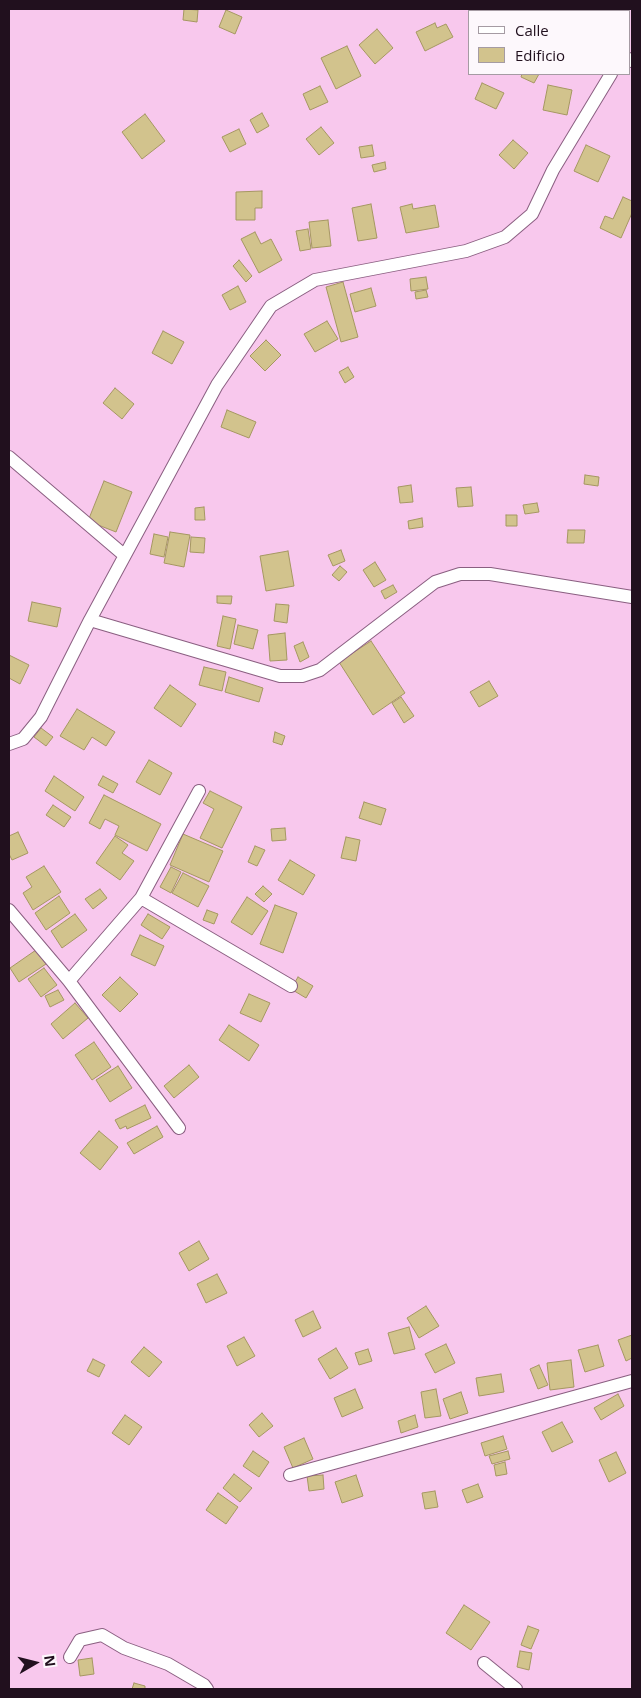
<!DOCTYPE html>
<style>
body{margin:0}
#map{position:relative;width:641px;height:1698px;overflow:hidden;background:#f8c8ed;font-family:"Open Sans",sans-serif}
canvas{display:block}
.frame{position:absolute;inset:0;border:10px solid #21101e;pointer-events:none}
.legend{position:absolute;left:468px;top:10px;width:162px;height:65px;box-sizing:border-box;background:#fdf8fc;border:1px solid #a59ba3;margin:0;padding:6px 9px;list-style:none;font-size:15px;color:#21101e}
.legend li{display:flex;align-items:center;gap:10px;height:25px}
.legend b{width:25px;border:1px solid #a59ba3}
.north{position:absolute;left:10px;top:1638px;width:50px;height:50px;-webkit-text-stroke:4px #fdf8fc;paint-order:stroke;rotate:82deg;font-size:14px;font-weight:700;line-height:20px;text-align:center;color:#21101e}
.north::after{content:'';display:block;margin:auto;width:18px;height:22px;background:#21101e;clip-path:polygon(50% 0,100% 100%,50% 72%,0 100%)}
</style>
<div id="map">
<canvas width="641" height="1698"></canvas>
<div class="frame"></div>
<ul class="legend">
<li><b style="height:6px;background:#fff"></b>Calle</li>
<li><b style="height:14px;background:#d2c38d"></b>Edificio</li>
</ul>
<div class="north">N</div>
</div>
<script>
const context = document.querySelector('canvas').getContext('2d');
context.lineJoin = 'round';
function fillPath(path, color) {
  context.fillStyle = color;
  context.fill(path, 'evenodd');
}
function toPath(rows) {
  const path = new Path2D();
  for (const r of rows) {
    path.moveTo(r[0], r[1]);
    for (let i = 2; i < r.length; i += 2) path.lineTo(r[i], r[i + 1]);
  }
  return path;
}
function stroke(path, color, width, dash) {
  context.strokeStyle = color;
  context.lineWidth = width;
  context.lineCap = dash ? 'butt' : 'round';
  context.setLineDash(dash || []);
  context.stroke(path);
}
const building = toPath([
 [184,9,198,10,197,22,183,20,184,9],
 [584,9,608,9,609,11,584,11,584,9],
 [226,10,242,17,235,34,219,27,226,10],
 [435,23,437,28,446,24,453,37,425,51,416,32,435,23],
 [377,29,393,48,375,64,359,45,377,29],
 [347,46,361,76,336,89,321,58,347,46],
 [522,74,539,74,534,83,521,77,522,74],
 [482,83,504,93,496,109,475,99,482,83],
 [548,85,572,90,567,115,543,110,548,85],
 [320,86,328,102,310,110,303,94,320,86],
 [262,113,269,126,257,133,250,120,262,113],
 [145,114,165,141,142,159,122,132,145,114],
 [321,127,334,143,319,155,306,139,321,127],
 [239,129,246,144,230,152,222,137,239,129],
 [513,140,528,153,514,169,499,155,513,140],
 [372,145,374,156,361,158,359,147,372,145],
 [586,145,610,156,598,182,574,171,586,145],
 [385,162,386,169,374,172,372,165,385,162],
 [262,191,262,208,255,208,255,220,236,220,236,192,262,191],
 [623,197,632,201,632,213,621,238,600,228,605,216,613,219,623,197],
 [371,204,377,238,358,241,352,208,371,204],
 [412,204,413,209,435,205,439,227,406,233,400,207,412,204],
 [328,220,331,246,312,248,309,222,328,220],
 [308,229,311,249,300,251,296,231,308,229],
 [255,232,261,244,271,239,282,260,259,273,241,239,255,232],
 [239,260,252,276,246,282,233,266,239,260],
 [426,277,428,289,411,291,410,279,426,277],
 [343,282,358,337,341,342,326,287,343,282],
 [238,286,246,302,230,310,222,295,238,286],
 [371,288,376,306,355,312,350,294,371,288],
 [426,290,428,297,416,299,415,292,426,290],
 [327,321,338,339,315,352,304,334,327,321],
 [163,331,184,342,172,364,152,353,163,331],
 [266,340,281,355,265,371,250,356,266,340],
 [348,367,354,377,345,383,339,372,348,367],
 [115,388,134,404,122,419,103,403,115,388],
 [227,410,256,422,249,438,221,427,227,410],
 [585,475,599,477,598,486,584,484,585,475],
 [104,481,132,492,116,532,88,521,104,481],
 [411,485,413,502,400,503,398,487,411,485],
 [471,487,473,506,458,507,456,488,471,487],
 [537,503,539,512,525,514,523,505,537,503],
 [204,507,205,520,195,520,195,508,204,507],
 [506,515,517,515,517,526,506,526,506,515],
 [422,518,423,527,409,529,408,521,422,518],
 [568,530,585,530,584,543,567,543,568,530],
 [170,532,190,535,184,567,164,563,170,532],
 [154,534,168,537,164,557,150,554,154,534],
 [191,537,205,538,204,553,190,552,191,537],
 [341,550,345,561,333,566,328,555,341,550],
 [288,551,294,586,266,591,260,556,288,551],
 [375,562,386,580,374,587,363,570,375,562],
 [340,566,347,572,339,581,332,575,340,566],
 [393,585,397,592,385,599,381,591,393,585],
 [217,596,232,596,231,604,217,603,217,596],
 [32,602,61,608,57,627,28,621,32,602],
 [276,604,289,605,287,623,274,621,276,604],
 [223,616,236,619,230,649,217,646,223,616],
 [238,625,258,630,253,649,234,644,238,625],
 [285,633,287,660,270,661,268,635,285,633],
 [371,641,405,693,373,715,339,662,371,641],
 [303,642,309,657,300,662,294,646,303,642],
 [9,655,29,665,20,684,9,678,9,655],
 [204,667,226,672,222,691,199,685,204,667],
 [229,677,263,688,259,702,225,692,229,677],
 [489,681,498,696,479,707,470,692,489,681],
 [170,685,196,704,181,727,154,708,170,685],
 [401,697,414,716,404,723,392,703,401,697],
 [77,709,115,732,106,746,92,737,84,750,60,736,77,709],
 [41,728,53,737,46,746,34,737,41,728],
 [275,732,285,736,282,745,273,742,275,732],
 [149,760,172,773,160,795,136,782,149,760],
 [54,776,84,797,75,811,45,791,54,776],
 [103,776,118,784,113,793,98,785,103,776],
 [210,791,242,807,222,848,200,838,214,809,203,803,210,791],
 [104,795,161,824,147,851,115,835,119,826,105,819,100,829,89,823,104,795],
 [364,802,386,809,381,825,359,818,364,802],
 [53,805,71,817,64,827,46,815,53,805],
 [285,828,286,840,272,841,271,829,285,828],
 [18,832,28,853,12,860,9,854,9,836,18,832],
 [183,834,223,851,209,882,170,865,183,834],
 [115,836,128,845,122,853,134,861,120,880,96,863,115,836],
 [346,837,360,840,356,861,341,858,346,837],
 [255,846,265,850,257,866,248,862,255,846],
 [290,860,315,875,303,895,278,880,290,860],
 [44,866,61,892,33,910,23,893,32,887,26,877,44,866],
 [171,867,181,872,171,893,160,887,171,867],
 [183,873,209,886,198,907,172,893,183,873],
 [263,886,272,894,264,902,255,894,263,886],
 [100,889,107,898,93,909,85,899,100,889],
 [59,896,70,913,46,930,35,913,59,896],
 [247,897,268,911,252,935,231,922,247,897],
 [275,905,297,913,283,953,260,944,275,905],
 [207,910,218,914,214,924,203,920,207,910],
 [75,914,87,930,62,948,51,931,75,914],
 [148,914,170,927,162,939,141,925,148,914],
 [140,935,164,946,155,966,131,955,140,935],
 [36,950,46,964,19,982,10,968,36,950],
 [44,968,57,985,41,997,28,979,44,968],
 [120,977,138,994,120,1012,102,995,120,977],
 [298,977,313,986,306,998,291,989,298,977],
 [58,990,64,1000,50,1007,45,996,58,990],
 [249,994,270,1003,261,1022,240,1013,249,994],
 [75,1003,88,1018,63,1039,51,1024,75,1003],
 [229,1025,259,1045,249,1061,219,1040,229,1025],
 [94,1042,111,1067,92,1080,75,1055,94,1042],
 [189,1065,199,1077,174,1098,164,1086,189,1065],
 [118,1066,132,1088,110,1102,96,1080,118,1066],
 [145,1105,151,1118,127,1129,126,1126,120,1129,115,1120,145,1105],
 [157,1126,163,1137,134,1154,127,1143,157,1126],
 [99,1131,118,1147,100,1170,80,1153,99,1131],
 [199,1241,209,1259,189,1271,179,1253,199,1241],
 [217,1274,227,1293,206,1303,197,1284,217,1274],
 [426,1306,439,1326,419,1338,407,1318,426,1306],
 [313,1311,321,1328,303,1337,295,1320,313,1311],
 [409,1327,415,1349,394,1354,388,1333,409,1327],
 [632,1335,632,1358,626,1361,618,1340,632,1335],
 [244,1337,255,1356,237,1366,227,1346,244,1337],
 [446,1344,455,1363,435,1373,425,1354,446,1344],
 [598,1345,604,1366,585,1372,578,1350,598,1345],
 [144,1347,162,1362,149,1377,131,1362,144,1347],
 [336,1348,348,1368,330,1379,318,1359,336,1348],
 [368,1349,372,1361,359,1365,355,1353,368,1349],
 [93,1359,105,1365,99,1377,87,1371,93,1359],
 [571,1360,574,1387,550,1390,547,1363,571,1360],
 [539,1365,548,1385,538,1389,530,1369,539,1365],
 [501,1374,504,1392,479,1396,476,1378,501,1374],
 [355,1389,363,1408,342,1417,334,1398,355,1389],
 [436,1389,441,1416,425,1418,421,1392,436,1389],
 [461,1392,468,1413,450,1419,443,1399,461,1392],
 [618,1394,624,1406,601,1420,594,1408,618,1394],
 [262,1413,273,1426,259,1437,249,1425,262,1413],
 [125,1415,142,1427,129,1445,112,1433,125,1415],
 [415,1415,418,1427,401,1433,398,1421,415,1415],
 [562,1422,573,1442,552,1452,542,1432,562,1422],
 [503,1436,507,1449,485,1456,481,1443,503,1436],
 [304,1438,313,1459,293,1468,284,1447,304,1438],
 [253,1451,269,1462,259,1477,243,1466,253,1451],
 [508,1451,510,1459,492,1464,489,1456,508,1451],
 [616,1452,626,1473,609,1482,599,1460,616,1452],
 [505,1462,507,1474,496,1476,494,1465,505,1462],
 [234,1474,252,1488,240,1502,223,1488,234,1474],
 [323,1475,324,1489,309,1491,307,1476,323,1475],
 [356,1475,363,1496,342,1503,335,1482,356,1475],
 [478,1484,483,1497,467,1503,462,1490,478,1484],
 [435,1491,438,1507,425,1509,422,1493,435,1491],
 [218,1493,238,1507,226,1524,206,1510,218,1493],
 [464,1605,490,1622,471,1650,446,1633,464,1605],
 [528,1626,539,1630,531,1649,521,1645,528,1626],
 [520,1651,532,1653,529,1670,517,1667,520,1651],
 [92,1658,94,1674,80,1676,78,1660,92,1658],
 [134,1683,145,1686,145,1689,132,1689,134,1683]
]);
fillPath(building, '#d2c38d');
stroke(building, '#a59762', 1);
const street = toPath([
 [630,61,632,59],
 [9,457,124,555],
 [90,620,280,676,302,676,320,670,435,582,460,574,490,574,632,597],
 [9,744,23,739,41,717,90,620,217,385,271,306,315,280,466,251,505,237,532,214,553,170,611,74],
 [141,898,291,986],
 [9,910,69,981,179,1128],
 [69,981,141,898,199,791],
 [290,1475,632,1381],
 [70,1657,80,1640,102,1635,124,1648,168,1664,204,1685,207,1689],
 [484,1663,516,1689]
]);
stroke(street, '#8a5f81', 14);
stroke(street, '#fff', 12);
</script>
